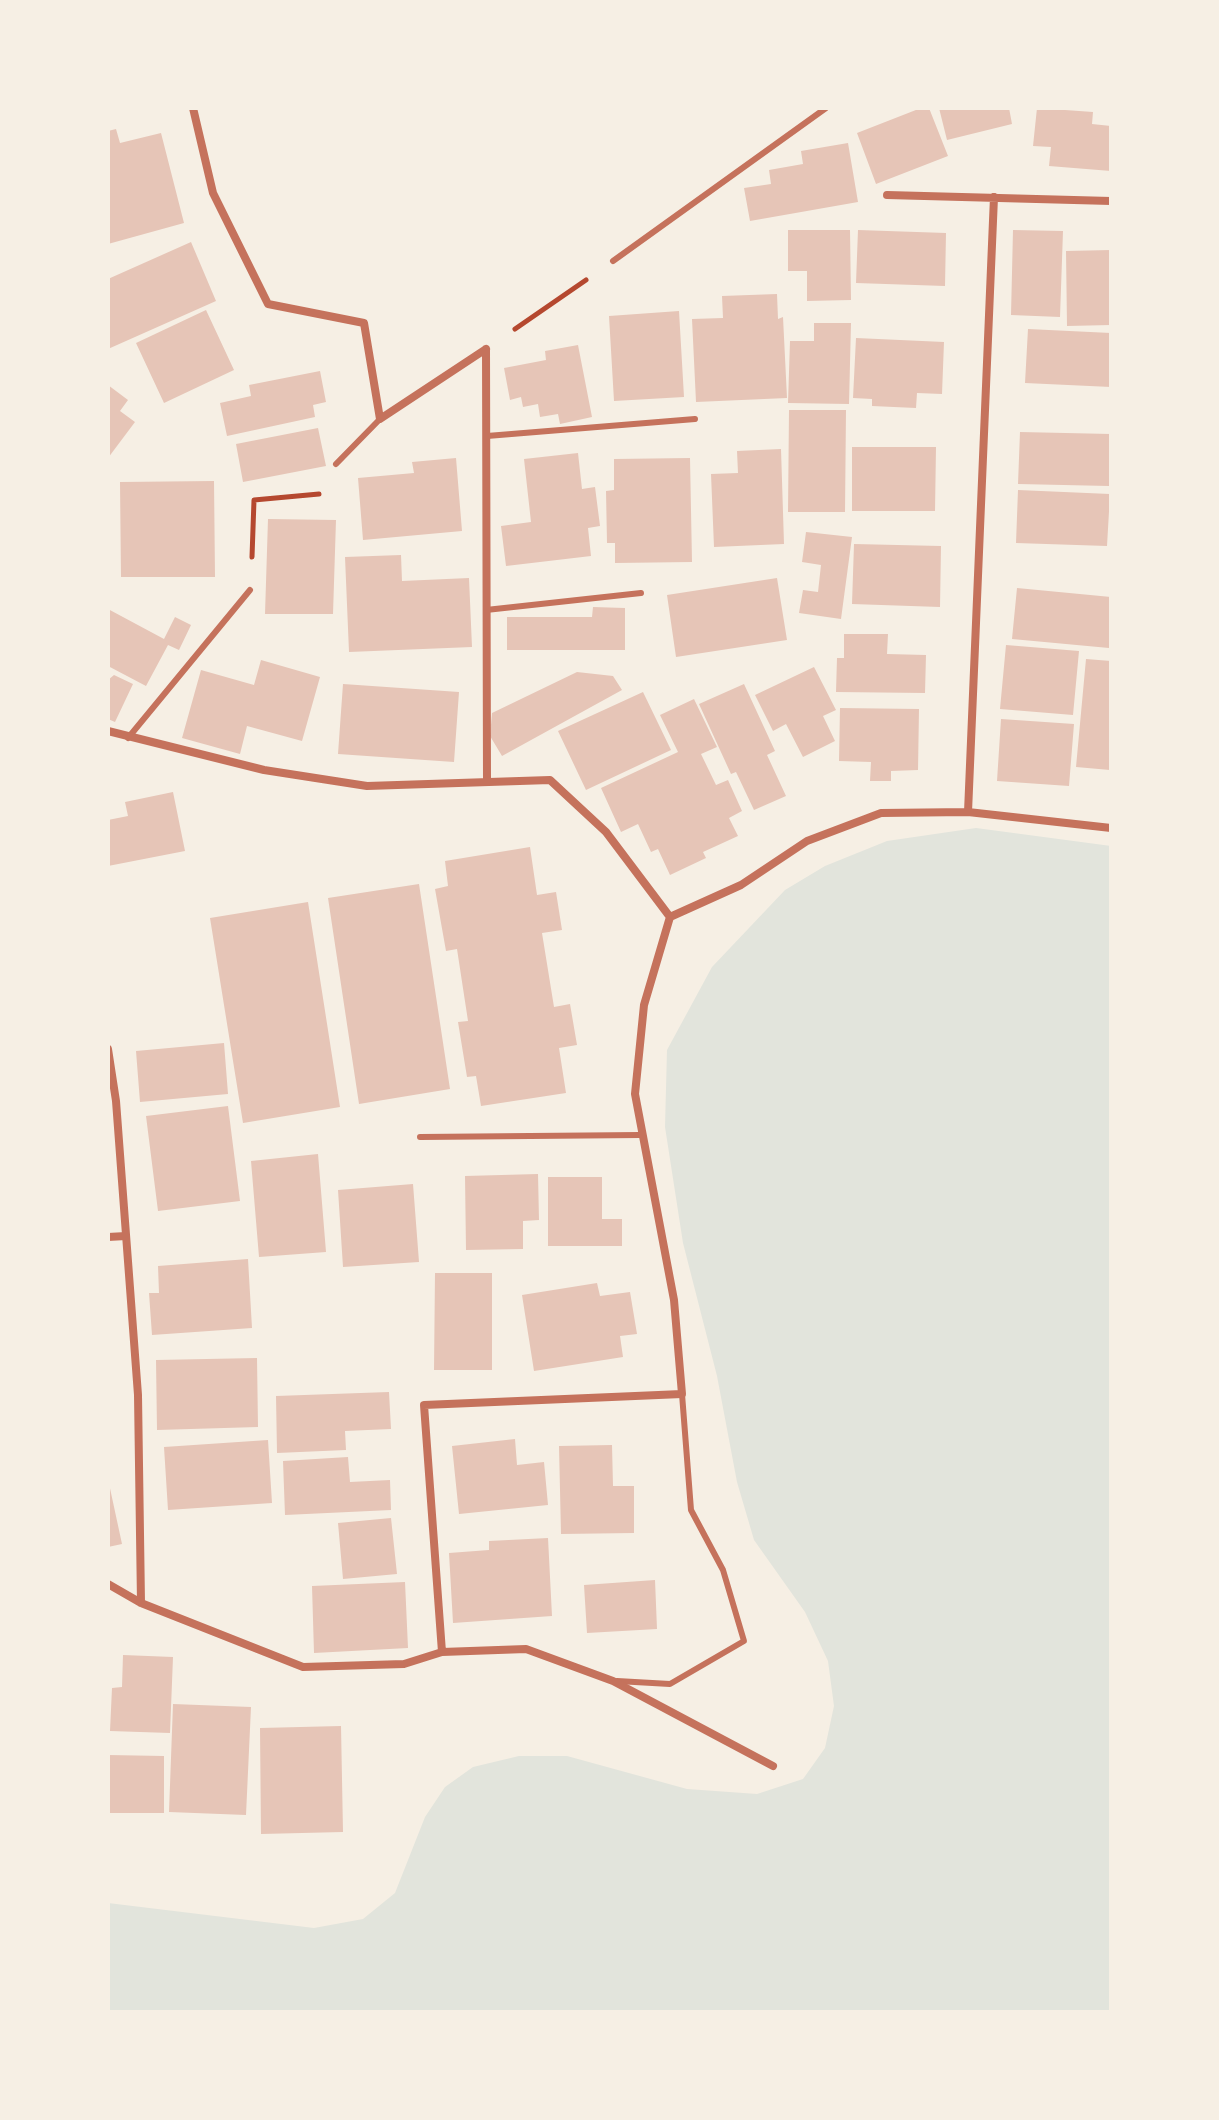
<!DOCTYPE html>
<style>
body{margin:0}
#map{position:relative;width:1219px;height:2120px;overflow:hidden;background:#f6efe4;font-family:Georgia,serif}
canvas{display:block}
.frame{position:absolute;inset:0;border:110px solid #f6efe4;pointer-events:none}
</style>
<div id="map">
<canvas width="1219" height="2120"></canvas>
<div class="frame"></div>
</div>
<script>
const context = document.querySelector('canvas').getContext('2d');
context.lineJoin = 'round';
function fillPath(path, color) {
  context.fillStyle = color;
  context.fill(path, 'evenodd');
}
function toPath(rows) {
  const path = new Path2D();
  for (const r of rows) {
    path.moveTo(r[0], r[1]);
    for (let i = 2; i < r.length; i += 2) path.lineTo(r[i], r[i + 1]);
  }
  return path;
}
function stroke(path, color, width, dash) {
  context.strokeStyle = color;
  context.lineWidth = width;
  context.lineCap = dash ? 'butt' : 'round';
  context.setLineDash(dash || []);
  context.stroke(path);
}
fillPath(toPath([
 [976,828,1111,846,1111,2012,108,2012,108,1903,314,1928,363,1919,395,1893,425,1817,445,1787,473,1767,519,1756,567,1756,687,1789,757,1794,803,1779,825,1748,834,1706,828,1661,805,1612,754,1540,737,1482,717,1376,683,1243,665,1127,667,1050,712,967,785,890,825,866,887,841]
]), '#e2e4dc');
fillPath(toPath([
 [921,108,929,108,948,156,876,184,857,133],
 [939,108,1009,108,1012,124,947,140],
 [1037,108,1093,112,1092,124,1111,126,1111,171,1049,166,1051,147,1033,146],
 [116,129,120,143,161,133,184,223,108,244,108,131],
 [848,143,858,202,750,221,744,188,771,184,769,170,803,164,801,151],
 [788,230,850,230,851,300,807,301,807,271,788,271],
 [858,230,946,233,945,286,856,283],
 [1013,230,1063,231,1060,317,1011,315],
 [191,242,216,301,108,349,108,279],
 [1111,250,1111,325,1067,326,1066,251],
 [777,294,778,319,783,317,787,398,696,402,692,319,723,318,722,296],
 [206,310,234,370,164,403,136,343],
 [679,311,684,397,614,401,609,316],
 [814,323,851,323,849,404,788,403,790,341,814,341],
 [1028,329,1111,333,1111,387,1025,383],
 [856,338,944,342,942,394,917,393,916,408,872,406,872,399,853,398],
 [578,345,592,417,560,424,558,414,540,417,538,404,523,407,521,397,510,400,504,368,546,360,545,351],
 [320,371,326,402,313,405,315,417,227,436,220,403,251,396,249,385],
 [108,385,128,400,120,411,135,422,108,458],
 [789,410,846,410,845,512,788,512],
 [318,428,326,466,243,482,236,444],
 [1020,432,1111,434,1109,486,1018,484],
 [852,447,936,447,935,511,852,511],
 [781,449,784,544,714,547,711,474,738,473,737,451],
 [578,453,582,489,595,487,600,526,588,528,591,556,506,566,501,526,531,522,524,459],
 [456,458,462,531,363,540,358,478,414,473,412,462],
 [690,458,692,562,615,563,615,543,607,543,606,491,614,490,614,459],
 [214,481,215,577,121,577,120,482],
 [1018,490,1110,494,1107,546,1016,543],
 [268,519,336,520,333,614,265,614],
 [806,532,852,537,841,619,799,613,803,590,818,592,821,565,802,562],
 [854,544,941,546,940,607,852,604],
 [401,555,402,581,469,578,472,647,349,652,345,557],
 [777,578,787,640,676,657,667,595],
 [1017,588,1111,597,1109,648,1012,639],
 [593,607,625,608,625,650,507,650,507,617,592,617],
 [108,609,164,639,175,617,191,625,179,650,168,645,146,686,108,666],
 [844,634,888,634,887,654,926,655,925,693,836,692,837,658,844,658],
 [1006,645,1079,651,1073,715,1000,709],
 [1086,659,1111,661,1110,770,1076,767],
 [261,660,320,677,302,741,247,726,240,754,182,738,201,670,254,685],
 [814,667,836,710,823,716,835,741,803,757,786,724,773,731,755,695],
 [577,672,613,676,622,690,502,756,490,736,492,713],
 [114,675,133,684,115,722,108,719,108,680],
 [343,684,459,692,454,762,338,754],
 [744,684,775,751,767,755,786,796,754,810,736,772,731,774,699,704],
 [643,692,671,750,586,790,558,731],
 [694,699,717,747,701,754,716,785,728,780,742,811,729,818,738,836,703,852,706,858,670,875,658,849,651,852,638,824,621,832,601,788,678,752,660,715],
 [840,708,919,709,918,770,891,771,891,781,870,781,871,762,839,761],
 [1001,719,1074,724,1069,786,997,781],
 [173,792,185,851,108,866,108,820,128,816,125,802],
 [530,847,537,895,556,892,562,930,542,933,554,1007,570,1004,577,1045,559,1048,566,1093,481,1106,476,1076,467,1077,458,1022,468,1021,457,949,446,951,435,889,448,886,445,861],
 [419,884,450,1089,359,1104,328,898],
 [308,902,340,1107,243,1123,210,918],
 [224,1043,228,1094,140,1102,136,1051],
 [228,1106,240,1201,158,1211,146,1116],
 [318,1154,326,1252,259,1257,251,1161],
 [538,1174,539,1220,523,1221,523,1249,466,1250,465,1176],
 [548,1177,602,1177,602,1219,622,1219,622,1246,548,1246],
 [413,1184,419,1262,343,1267,338,1190],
 [248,1259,252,1328,152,1335,149,1293,159,1293,158,1266],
 [435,1273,492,1273,492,1370,434,1370],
 [597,1283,600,1296,630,1292,637,1334,620,1336,623,1357,534,1371,522,1295],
 [257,1358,258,1427,157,1430,156,1360],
 [389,1392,391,1429,345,1431,346,1450,277,1453,276,1396],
 [515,1439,517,1465,544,1462,548,1505,459,1514,452,1446],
 [268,1440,272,1503,168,1510,164,1447],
 [612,1445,613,1486,634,1486,634,1533,561,1534,559,1446],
 [348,1457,350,1482,390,1480,391,1510,285,1515,283,1461],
 [108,1479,122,1544,108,1547],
 [391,1518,397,1574,343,1579,338,1523],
 [548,1538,552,1616,453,1623,449,1553,489,1550,489,1541],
 [655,1580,657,1629,587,1633,584,1585],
 [405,1582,408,1648,314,1653,312,1586],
 [123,1655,173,1657,170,1733,110,1731,112,1688,122,1687],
 [173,1704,251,1707,246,1815,169,1812],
 [341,1726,343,1832,261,1834,260,1728],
 [108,1755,164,1756,164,1813,108,1813]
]), '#e6c5b7');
stroke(toPath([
 [515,329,586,280],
 [252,557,254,500,319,494]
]), '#b5482f', 5);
stroke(toPath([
 [613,261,826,108],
 [487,436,695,419],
 [336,464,380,419],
 [486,610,641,593],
 [128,738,250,590],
 [420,1137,640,1135],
 [617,1681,670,1684,744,1641,723,1570,691,1510,682,1394]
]), '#c5725c', 6);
stroke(toPath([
 [193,108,213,193,268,304,364,323,380,419,486,349],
 [887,195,1111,201],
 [486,349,487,782],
 [108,731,264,770,367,786,550,780,606,832,670,917],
 [968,812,994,197],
 [108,1049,116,1101,138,1395,141,1603],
 [108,1237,126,1236],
 [108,1584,141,1603,303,1667,404,1664,442,1652,526,1649,613,1681,773,1766],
 [442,1652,424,1405,682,1394,674,1300,635,1094,644,1005,670,917,741,885,807,841,881,813,968,812,1111,828]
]), '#c5725c', 8);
</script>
